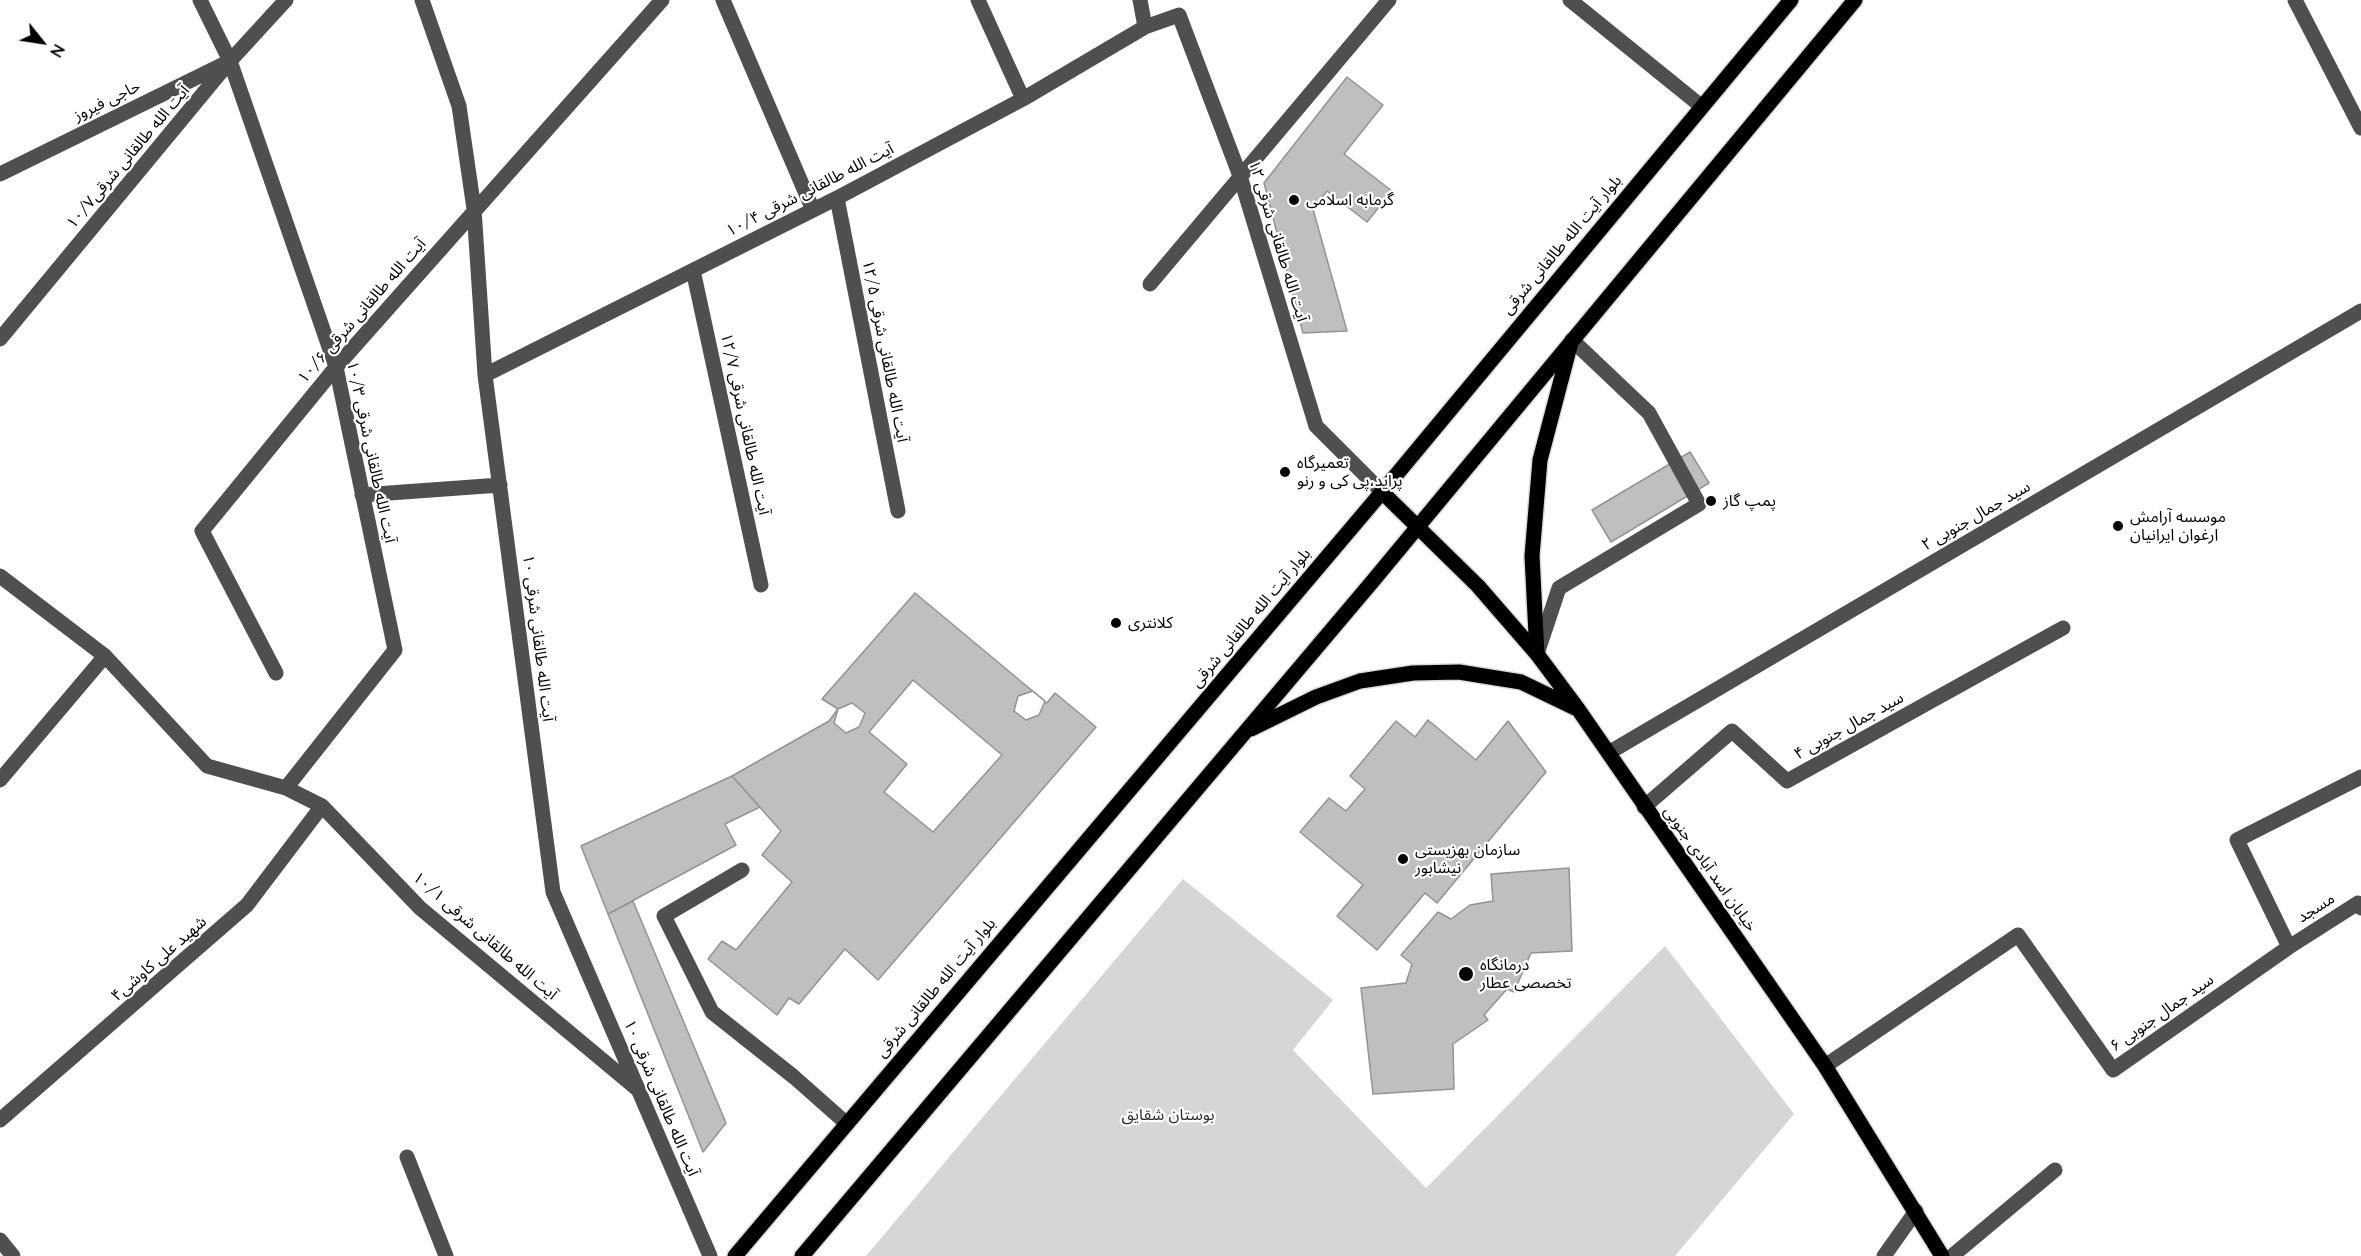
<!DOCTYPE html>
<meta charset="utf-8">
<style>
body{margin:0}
#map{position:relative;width:2361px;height:1256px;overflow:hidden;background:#fff;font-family:Quicksand,sans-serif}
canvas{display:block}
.north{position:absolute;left:12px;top:12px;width:60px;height:60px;-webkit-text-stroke:4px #fff;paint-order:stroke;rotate:120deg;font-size:16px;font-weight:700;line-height:24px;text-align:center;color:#000}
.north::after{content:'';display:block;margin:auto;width:21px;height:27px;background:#000;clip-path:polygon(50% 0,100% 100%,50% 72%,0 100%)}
</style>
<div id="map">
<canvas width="2361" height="1256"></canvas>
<div class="north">N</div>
</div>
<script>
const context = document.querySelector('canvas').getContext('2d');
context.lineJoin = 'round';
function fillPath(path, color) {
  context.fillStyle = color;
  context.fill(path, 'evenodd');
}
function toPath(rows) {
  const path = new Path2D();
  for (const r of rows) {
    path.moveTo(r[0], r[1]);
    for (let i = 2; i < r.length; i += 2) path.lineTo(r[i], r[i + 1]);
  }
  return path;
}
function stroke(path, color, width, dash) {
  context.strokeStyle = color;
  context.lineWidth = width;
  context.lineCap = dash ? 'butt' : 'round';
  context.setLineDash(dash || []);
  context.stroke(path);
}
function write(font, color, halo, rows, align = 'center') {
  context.font = font + ' Quicksand,"Noto Sans Arabic",sans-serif';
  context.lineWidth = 4.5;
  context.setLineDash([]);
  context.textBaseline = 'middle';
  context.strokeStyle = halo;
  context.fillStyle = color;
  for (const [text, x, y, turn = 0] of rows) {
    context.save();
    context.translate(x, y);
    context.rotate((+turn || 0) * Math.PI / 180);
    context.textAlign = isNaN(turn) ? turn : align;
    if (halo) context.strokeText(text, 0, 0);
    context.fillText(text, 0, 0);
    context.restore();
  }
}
fillPath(toPath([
 [1183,879,1333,1000,1293,1050,1426,1188,1665,946,1794,1114,1675,1256,866,1256]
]), '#d6d6d6');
const building = toPath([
 [1347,77,1383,105,1344,154,1392,191,1367,222,1327,191,1313,209,1347,331,1303,333,1264,183,1347,77],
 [1690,452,1709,483,1611,542,1592,510,1690,452],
 [915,593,1047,703,1055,693,1096,727,878,980,845,949,799,1004,789,998,777,1015,708,959,722,941,736,950,792,882,762,855,781,831,732,776,829,721,838,709,822,699,915,593],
 [913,680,1002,755,933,832,884,792,907,764,869,732,913,680],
 [1033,691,1045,701,1039,715,1026,720,1014,711,1018,696,1033,691],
 [852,703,865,713,859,727,846,733,834,723,838,709,852,703],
 [1428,720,1476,760,1508,721,1546,772,1437,903,1425,893,1377,950,1337,916,1363,885,1300,832,1329,798,1346,811,1365,789,1350,776,1396,721,1415,737,1428,720],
 [732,776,760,807,725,824,736,845,608,914,581,846,732,776],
 [1569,868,1572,951,1531,953,1514,992,1507,989,1484,1015,1488,1020,1453,1044,1454,1089,1373,1094,1361,988,1406,983,1412,964,1401,955,1438,912,1451,919,1470,905,1493,901,1491,874,1569,868],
 [633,901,726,1123,703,1152,608,914,633,901]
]);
fillPath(building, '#bfbfbf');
stroke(building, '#939393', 1.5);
const major = toPath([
 [1382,492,1478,586,1537,654,1578,709,1825,1066,1942,1256],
 [1537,654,1532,556,1540,460,1570,346],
 [1251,729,1316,697,1360,681,1413,673,1459,672,1521,682,1575,708],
 [735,1256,1382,492,1791,0],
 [802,1256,1372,582,1855,0]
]);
stroke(major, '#dbdbdb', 18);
stroke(toPath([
 [200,0,230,61,336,367,395,650,286,788],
 [422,0,459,106,474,209,485,375,553,892,710,1256],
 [723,0,813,210],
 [978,0,1023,99],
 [1140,0,1145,27],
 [1570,0,1701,106],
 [2295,0,2361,128],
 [0,174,224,64],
 [837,198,898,511],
 [693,270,761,585],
 [1150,284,1389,0],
 [0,339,230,61,286,0],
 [485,375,837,198,1023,99,1145,27,1179,15,1240,176,1316,426,1382,492],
 [362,495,500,485],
 [0,576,105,656,207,766,286,788,322,806,420,908,636,1088],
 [1537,654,1559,588,1699,504,1649,413,1572,340],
 [276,673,202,531,336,367,662,0],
 [1610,752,2361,311],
 [0,780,105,656],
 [1644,807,1732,731,1787,781,2063,628],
 [742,870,664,916,712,1012,794,1077,846,1123],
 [2289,947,2358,903,2361,908],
 [1825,1066,2018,935,2113,1070,2289,947,2237,840,2361,777],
 [0,1120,247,905,322,806],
 [407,1157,446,1256],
 [0,1240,13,1256],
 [1884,1256,1916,1211],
 [1952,1256,2055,1170]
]), '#4f4f4f', 15);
stroke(major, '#000', 15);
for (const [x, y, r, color] of [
 [1294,200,6,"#000"],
 [1285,472,6,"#000"],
 [1711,501,6,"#000"],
 [2118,526,6,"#000"],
 [1116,623,6,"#000"],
 [1403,859,6,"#000"],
 [1466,974,8,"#000"]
]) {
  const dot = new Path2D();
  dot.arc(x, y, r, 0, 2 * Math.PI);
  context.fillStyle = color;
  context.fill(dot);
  stroke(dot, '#fff', 2);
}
write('16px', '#000', '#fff', [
 ["حاجی فیروز",107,101,-26],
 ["آیت الله طالقانی شرقی۱۰/۷",128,157,-50],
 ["آیت الله طالقانی شرقی ۱۰/۴",810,190,-27],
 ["آیت الله طالقانی شرقی ۱۲",1278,241,73],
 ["بلوار آیت الله طالقانی شرقی",1562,245,-50],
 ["آیت الله طالقانی شرقی ۱۰/۶",362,311,-49],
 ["آیت الله طالقانی شرقی ۱۲/۵",885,351,79],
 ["آیت الله طالقانی شرقی ۱۲/۷",745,424,78],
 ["آیت الله طالقانی شرقی ۱۰/۳",371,452,78],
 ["سید جمال جنوبی ۲",1976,516,-30],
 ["بلوار آیت الله طالقانی شرقی",1251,618,-50],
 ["آیت الله طالقانی شرقی ۱۰",538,638,83],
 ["سید جمال جنوبی ۴",1849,726,-29],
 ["خیابان اسد آبادی جنوبی",1710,869,55],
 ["مسجد",2316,908,-33],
 ["آیت الله طالقانی شرقی ۱۰/۱",485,936,41],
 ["شهید علی کاوشی۴",159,959,-41],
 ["بلوار آیت الله طالقانی شرقی",936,988,-50],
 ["سید جمال جنوبی ۶",2162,1013,-35],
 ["آیت الله طالقانی شرقی ۱۰",661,1098,67]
]);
write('16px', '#000', '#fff', [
 ["گرمابه اسلامی",1306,200],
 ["تعمیرگاه",1297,463],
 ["پراید،پی کی و رنو",1297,481],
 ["پمپ گاز",1723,501],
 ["موسسه آرامش",2130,517],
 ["ارغوان ایرانیان",2130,535],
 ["کلانتری",1128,623],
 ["سازمان بهزیستی",1415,850],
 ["نیشابور",1415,868],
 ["درمانگاه",1480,965],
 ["تخصصی عطار",1480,983]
], 'left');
write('16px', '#2d2d2d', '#fff', [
 ["بوستان شقایق",1168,1115]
]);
</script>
